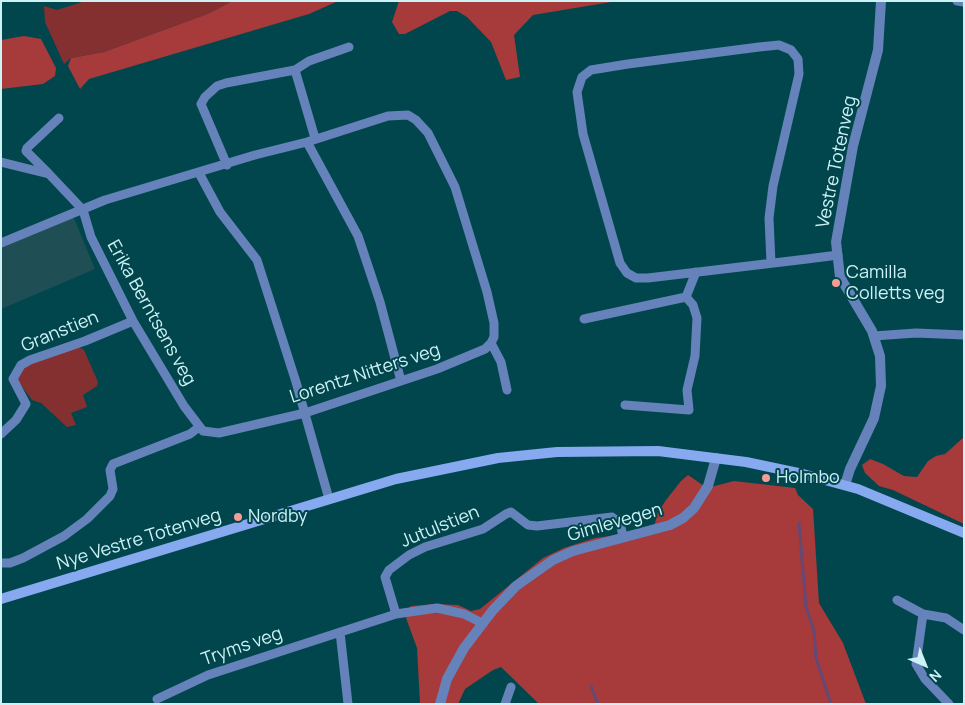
<!DOCTYPE html>
<style>
body{margin:0}
#map{position:relative;width:965px;height:705px;overflow:hidden;background:#00464c;font-family:Manrope,sans-serif}
canvas{display:block}
.frame{position:absolute;inset:0;border:2px solid #cdf2f6;pointer-events:none}
.north{position:absolute;left:900px;top:640px;width:50px;height:50px;-webkit-text-stroke:4px #00464c;paint-order:stroke;rotate:136deg;font-size:14px;font-weight:700;line-height:20px;text-align:center;color:#cdf2f6}
.north::after{content:'';display:block;margin:auto;width:18px;height:22px;background:#cdf2f6;clip-path:polygon(50% 0,100% 100%,50% 72%,0 100%)}
</style>
<div id="map">
<canvas width="965" height="705"></canvas>
<div class="frame"></div>
<div class="north">N</div>
</div>
<script>
const context = document.querySelector('canvas').getContext('2d');
context.lineJoin = 'round';
function fillPath(path, color) {
  context.fillStyle = color;
  context.fill(path, 'evenodd');
}
function toPath(rows) {
  const path = new Path2D();
  for (const r of rows) {
    path.moveTo(r[0], r[1]);
    for (let i = 2; i < r.length; i += 2) path.lineTo(r[i], r[i + 1]);
  }
  return path;
}
function stroke(path, color, width, dash) {
  context.strokeStyle = color;
  context.lineWidth = width;
  context.lineCap = dash ? 'butt' : 'round';
  context.setLineDash(dash || []);
  context.stroke(path);
}
function write(font, color, halo, rows, align = 'center') {
  context.font = font + ' Manrope,sans-serif';
  context.lineWidth = 4;
  context.setLineDash([]);
  context.textBaseline = 'middle';
  context.strokeStyle = halo;
  context.fillStyle = color;
  for (const [text, x, y, turn = 0] of rows) {
    context.save();
    context.translate(x, y);
    context.rotate((+turn || 0) * Math.PI / 180);
    context.textAlign = isNaN(turn) ? turn : align;
    if (halo) context.strokeText(text, 0, 0);
    context.fillText(text, 0, 0);
    context.restore();
  }
}
fillPath(toPath([
 [73,216,95,269,1,309,1,247]
]), '#1f4f54');
fillPath(toPath([
 [85,1,232,1,210,13,104,52,71,58,64,64,45,22,44,6,57,10],
 [77,346,84,350,98,382,97,386,83,395,87,407,71,413,76,425,67,427,41,403,32,400,18,381,18,374,25,366]
]), '#853030');
fillPath(toPath([
 [232,1,336,2,309,14,89,79,80,89,68,66,71,58,104,52,210,13],
 [399,1,617,1,533,15,514,35,520,77,506,80,491,42,467,17,457,11,450,11,405,34,399,34,392,22],
 [24,36,41,39,56,68,55,76,43,84,1,89,1,40],
 [964,437,964,524,893,490,879,486,865,473,862,465,870,459,883,464,904,476,917,477,928,461,936,456,945,454],
 [688,475,707,488,734,481,795,488,798,495,813,509,819,603,843,643,866,704,539,704,501,667,493,670,465,689,458,704,420,704,417,648,406,618,408,609,411,606,435,604,458,605,471,611,480,609,543,558,564,548,595,538,653,530,658,512,666,500,681,481]
]), '#a73a3a');
stroke(toPath([
 [799,523,806,607,814,631,816,658,831,704],
 [591,686,598,704]
]), '#654975', 3);
stroke(toPath([
 [957,1,964,2],
 [295,70,309,61,349,47],
 [307,142,358,236,380,302,401,381],
 [1,162,49,174,83,210,91,237,133,321,184,406,203,431,219,433,305,413,437,369,485,349,491,343,501,362,507,390],
 [227,165,201,104,205,97,217,86,226,83,295,70,315,138],
 [199,173,220,212,257,260,296,382,329,499],
 [49,174,26,151,27,148,59,118],
 [1,243,105,200,255,155,307,142,388,116,408,115,416,120,428,133,455,187,487,292,494,323,494,337,491,343],
 [771,263,769,218,773,186,799,74,798,59,791,50,779,45,759,47,628,64,591,70,582,77,577,92,583,134,620,263,627,273,636,278,648,278,807,259,838,255],
 [584,319,686,297],
 [874,336,916,333,964,335],
 [625,405,689,410,687,390,695,356,697,318,693,305,686,297,696,272],
 [1,434,16,420,26,404,13,379,21,365,30,360,85,341,133,321],
 [1,563,10,563,23,558,64,536,87,519,110,496,113,489,110,470,113,464,190,434,199,427],
 [897,600,923,614,946,618,964,630],
 [396,614,385,577,389,570,409,555,425,547,483,529,506,514,511,512,528,525,537,526,612,517,620,523,623,536],
 [923,614,916,664,925,679,949,704],
 [340,632,348,704],
 [157,699,208,675,396,614,437,608,464,614,482,623],
 [505,704,511,687]
]), '#6682ba', 9);
stroke(toPath([
 [845,485,850,469,874,418,881,386,880,356,872,331,840,277,836,242,853,146,878,50,881,1],
 [440,704,447,679,464,648,493,610,516,586,553,560,573,551,670,525,683,518,694,508,708,486,716,458]
]), '#6682ba', 10);
stroke(toPath([
 [1,599,396,479,498,458,557,452,658,451,746,462,803,474,858,489,964,533]
]), '#86a9f0', 10);
for (const [x, y, r, color] of [
 [836,283,5,"#f59c96"],
 [766,478,5,"#f59c96"],
 [238,517,5,"#f59c96"]
]) {
  const dot = new Path2D();
  dot.arc(x, y, r, 0, 2 * Math.PI);
  context.fillStyle = color;
  context.fill(dot);
  stroke(dot, '#00464c', 2);
}
write('18px', '#cdf2f6', '#00464c', [
 ["Vestre Totenveg",837,162,-78],
 ["Erika Berntsens veg",151,313,61],
 ["Granstien",60,332,-22],
 ["Lorentz Nitters veg",365,374,-18],
 ["Gimlevegen",615,523,-16],
 ["Jutulstien",440,527,-22],
 ["Nye Vestre Totenveg",139,540,-17],
 ["Tryms veg",242,647,-19]
]);
write('18px', '#cdf2f6', '#00464c', [
 ["Camilla",846,273],
 ["Colletts veg",846,294],
 ["Holmbo",776,478],
 ["Nordby",248,517]
], 'left');
</script>
